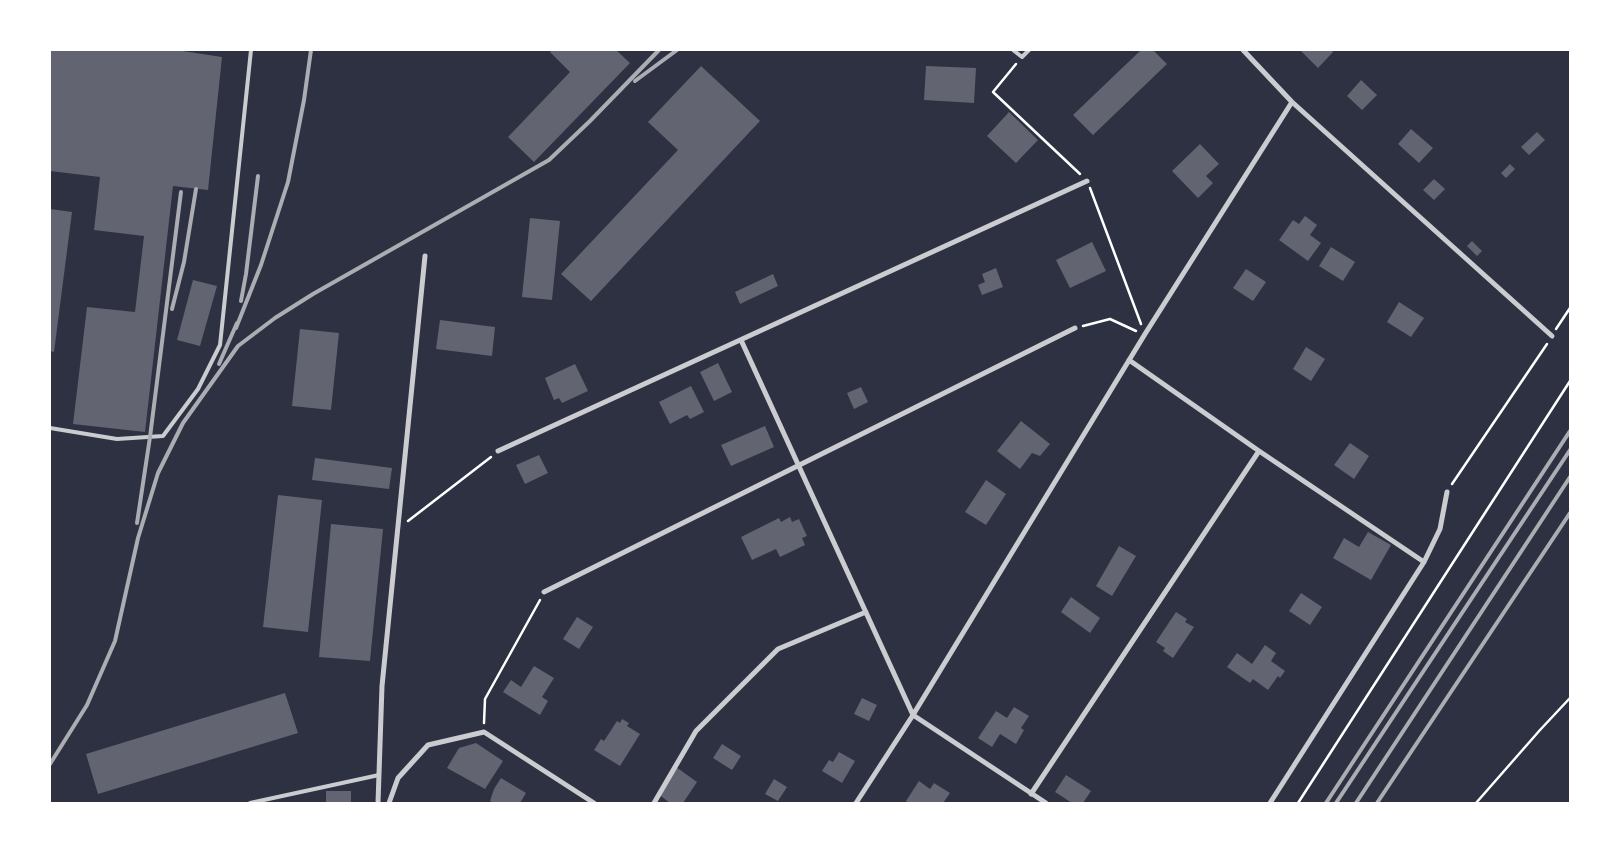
<!DOCTYPE html>
<style>
body{margin:0}
#map{position:relative;width:1620px;height:853px;overflow:hidden;background:#2d3142;font-family:"Roboto Condensed",sans-serif}
canvas{display:block}
.frame{position:absolute;inset:0;border:51px solid #fff;pointer-events:none}
</style>
<div id="map">
<canvas width="1620" height="853"></canvas>
<div class="frame"></div>
</div>
<script>
const context = document.querySelector('canvas').getContext('2d');
context.lineJoin = 'round';
function fillPath(path, color) {
  context.fillStyle = color;
  context.fill(path, 'evenodd');
}
function toPath(rows) {
  const path = new Path2D();
  for (const r of rows) {
    path.moveTo(r[0], r[1]);
    for (let i = 2; i < r.length; i += 2) path.lineTo(r[i], r[i + 1]);
  }
  return path;
}
function stroke(path, color, width, dash) {
  context.strokeStyle = color;
  context.lineWidth = width;
  context.lineCap = dash ? 'butt' : 'round';
  context.setLineDash(dash || []);
  context.stroke(path);
}
fillPath(toPath([
 [50,50,176,50,222,57,208,190,173,186,145,432,73,424,87,307,135,312,144,236,94,230,100,177,50,171],
 [552,50,616,50,630,63,534,162,508,137,570,72,550,52],
 [1141,50,1153,50,1167,64,1093,135,1073,115],
 [1300,50,1331,50,1333,52,1318,68],
 [701,66,760,121,591,301,561,274,678,150,648,122],
 [926,66,976,68,974,103,924,100],
 [1361,80,1377,95,1362,110,1347,96],
 [1009,112,1038,140,1016,163,987,136],
 [1411,129,1433,148,1419,163,1398,144],
 [1537,132,1545,140,1529,155,1521,147],
 [1200,144,1219,164,1206,176,1213,183,1198,198,1172,171],
 [1510,164,1515,169,1506,178,1501,173],
 [1434,179,1445,189,1434,200,1423,190],
 [50,209,72,212,54,352,50,351],
 [1305,216,1317,225,1310,235,1321,243,1308,261,1279,240,1293,220,1299,224],
 [530,218,560,221,552,300,522,297],
 [1472,241,1482,251,1477,256,1467,246],
 [1092,242,1106,271,1070,288,1056,260],
 [1331,247,1355,262,1343,281,1319,266],
 [996,268,1003,287,982,295,978,285,985,282,982,274],
 [1246,269,1266,282,1253,301,1233,288],
 [773,274,778,286,740,304,735,292],
 [193,280,217,286,200,346,177,340],
 [1399,302,1424,318,1411,337,1387,322],
 [440,320,495,327,492,356,436,349],
 [300,329,339,333,331,410,292,406],
 [1306,347,1325,359,1311,381,1293,369],
 [718,363,732,392,714,401,700,372],
 [575,364,588,391,562,403,559,398,554,400,545,378],
 [691,386,704,412,690,419,687,415,670,424,659,402],
 [861,387,868,402,854,409,847,393],
 [1021,421,1050,444,1040,456,1032,453,1020,469,997,451],
 [765,426,774,447,731,466,721,445],
 [1350,443,1369,456,1354,479,1334,465],
 [539,455,548,473,525,484,516,465],
 [315,458,392,468,389,489,312,480],
 [986,480,1006,494,986,525,965,512],
 [278,495,322,500,308,632,263,627],
 [790,517,792,522,799,519,807,536,802,538,805,545,780,557,776,549,752,560,741,537,779,518,781,522],
 [331,524,383,529,370,661,319,657],
 [1368,532,1391,545,1371,580,1333,558,1344,538,1359,547],
 [1119,546,1136,556,1112,596,1096,586],
 [1301,593,1322,607,1310,625,1289,611],
 [1071,597,1100,618,1090,633,1061,612],
 [1176,612,1187,619,1185,622,1194,627,1173,658,1163,651,1165,648,1156,642],
 [577,617,593,627,579,649,563,639],
 [1265,645,1276,653,1271,661,1285,671,1280,678,1278,676,1268,690,1253,679,1250,683,1227,667,1237,653,1252,664],
 [534,666,554,678,542,697,548,701,540,715,503,692,511,680,521,687],
 [285,693,298,733,98,794,86,754],
 [862,698,877,705,869,721,854,714],
 [1014,707,1029,716,1021,728,1024,730,1016,744,1000,734,992,747,978,738,996,711,1007,718],
 [622,719,629,723,627,726,640,734,620,766,594,750,601,739,604,741,617,721,620,723],
 [476,743,503,761,485,789,447,768,459,748],
 [722,744,741,756,732,770,713,758],
 [839,752,855,761,842,783,822,771,829,760,833,762],
 [676,767,697,782,683,803,670,803,657,793],
 [1066,775,1091,791,1083,803,1072,803,1055,792],
 [501,778,526,793,520,803,493,803,490,801,494,789],
 [774,779,787,787,778,801,765,794],
 [919,781,930,789,934,783,950,793,943,803,908,803,906,801],
 [326,791,351,791,351,803,326,803]
]), '#626471');
stroke(toPath([
 [1016,64,993,92,1080,174],
 [1090,188,1141,324],
 [1083,326,1110,319,1136,331],
 [1556,329,1570,308],
 [1452,484,1547,344],
 [408,521,491,457],
 [484,723,485,699,540,600],
 [1298,803,1570,381],
 [1476,803,1540,730,1570,698]
]), '#fff', 2.5);
stroke(toPath([
 [1013,50,1022,57,1029,50],
 [50,428,117,439,163,436,198,389,220,345,251,50],
 [250,803,379,775]
]), '#caccd0', 4);
stroke(toPath([
 [1243,50,1292,102,1552,336],
 [741,340,913,715,1046,803],
 [1129,360,1259,451,1424,562],
 [498,451,1087,181],
 [544,592,1075,328],
 [1031,794,1259,451],
 [378,803,382,686,425,256],
 [389,803,398,778,428,745,484,732,594,803],
 [654,803,696,731,778,649,866,612],
 [856,803,913,715,1145,334,1292,102],
 [1270,803,1424,562,1440,529,1447,492]
]), '#caccd0', 5);
stroke(toPath([
 [635,81,677,50],
 [241,301,246,274,258,176],
 [172,309,184,262,196,189],
 [236,328,261,265,288,182,304,100,311,50],
 [219,364,237,323],
 [137,523,150,437,181,192],
 [50,764,87,705,115,641,138,538,158,473,183,423,238,346,275,318,313,294,549,160,590,121,659,50],
 [1326,803,1570,431],
 [1336,803,1570,450],
 [1356,803,1570,477],
 [1377,803,1570,513]
]), '#abadb3', 4);
</script>
